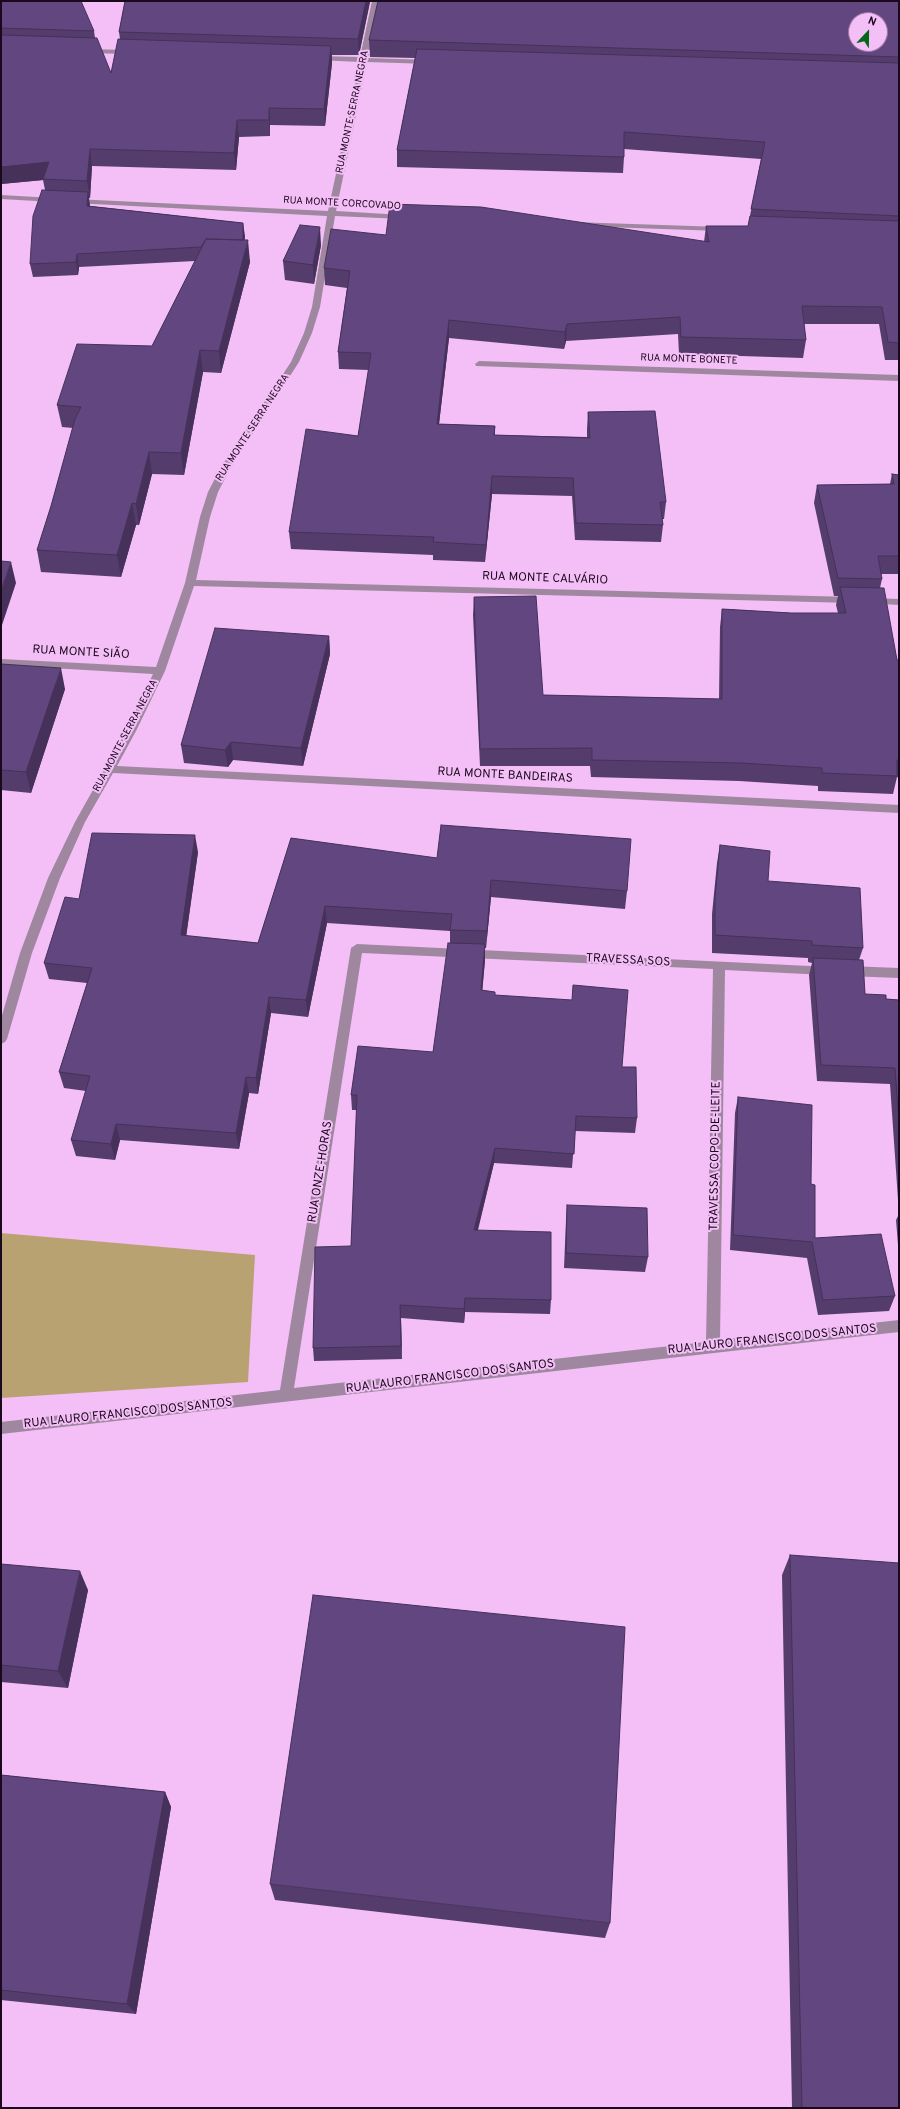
<!DOCTYPE html>
<meta charset="utf-8">
<style>
body{margin:0}
#map{position:relative;width:900px;height:2109px;overflow:hidden;background:#f4bef7;font-family:Overpass,sans-serif}
canvas{display:block}
.frame{position:absolute;inset:0;border:2px solid #1a081c;pointer-events:none}
.north{position:absolute;left:848px;top:12px;width:40px;height:40px;box-sizing:border-box;background:#f4bef7;border:1px solid #9d759f;border-radius:50%;rotate:22deg;font-size:11px;font-weight:700;line-height:16px;text-align:center;color:#1a081c}
.north::after{content:'';display:block;margin:auto;width:14px;height:18px;background:#006816;clip-path:polygon(50% 0,100% 100%,50% 72%,0 100%)}
</style>
<div id="map">
<canvas width="900" height="2109"></canvas>
<div class="frame"></div>
<div class="north">N</div>
</div>
<script>
const context = document.querySelector('canvas').getContext('2d');
context.lineJoin = 'round';
function fillPath(path, color) {
  context.fillStyle = color;
  context.fill(path, 'evenodd');
}
function toPath(rows) {
  const path = new Path2D();
  for (const r of rows) {
    path.moveTo(r[0], r[1]);
    for (let i = 2; i < r.length; i += 2) path.lineTo(r[i], r[i + 1]);
  }
  return path;
}
function stroke(path, color, width, dash) {
  context.strokeStyle = color;
  context.lineWidth = width;
  context.lineCap = dash ? 'butt' : 'round';
  context.setLineDash(dash || []);
  context.stroke(path);
}
function write(font, color, halo, rows, align = 'center') {
  context.font = font + ' Overpass,sans-serif';
  context.lineWidth = 4;
  context.setLineDash([]);
  context.textBaseline = 'middle';
  context.strokeStyle = halo;
  context.fillStyle = color;
  for (const [text, x, y, turn = 0] of rows) {
    context.save();
    context.translate(x, y);
    context.rotate((+turn || 0) * Math.PI / 180);
    context.textAlign = isNaN(turn) ? turn : align;
    if (halo) context.strokeText(text, 0, 0);
    context.fillText(text, 0, 0);
    context.restore();
  }
}
fillPath(toPath([
 [1,1233,255,1255,248,1382,1,1398]
]), '#b9a272');
fillPath(toPath([
 [372,1,380,1,368,58,430,60,434,62,430,64,367,62,336,211,403,215,407,217,403,219,335,216,320,307,312,333,299,362,231,467,218,492,210,517,196,580,852,597,857,600,852,603,194,586,165,671,136,731,117,766,899,805,899,813,113,773,85,822,60,878,32,953,7,1039,5,1042,1,1044,1,1019,20,953,48,878,75,822,126,731,153,674,1,665,1,659,156,667,185,583,200,517,208,492,221,467,291,362,304,333,312,307,327,216,74,203,70,201,74,199,328,211,360,62,317,60,313,58,317,56,360,57,372,1],
 [84,49,130,50,134,52,130,54,87,53,84,53,84,49],
 [1,195,54,198,58,200,54,202,1,199,1,195],
 [573,222,721,227,725,229,721,231,576,226,573,226,573,222],
 [479,361,899,375,899,381,476,366,475,364,479,361],
 [870,598,899,599,899,605,867,603,865,601,870,598],
 [357,944,830,967,832,970,830,973,826,975,725,970,720,1340,899,1320,899,1332,1,1434,1,1422,280,1390,351,948,357,944],
 [362,953,713,969,706,1342,294,1388,362,953],
 [848,966,899,968,899,978,848,976,844,974,842,971,844,968,848,966]
]), '#9e879f');
fillPath(toPath([
 [1,1,94,31,95,38,111,73,120,39,119,32,125,1,370,1,359,55,332,55,332,63,325,126,270,125,270,136,239,137,236,170,92,166,90,198,88,198,90,206,243,223,244,240,250,262,221,373,203,372,184,475,152,474,139,525,136,525,121,577,41,572,37,550,51,506,73,428,62,427,57,405,152,346,195,261,79,267,78,275,33,277,30,264,45,190,43,180,1,184],
 [899,1,899,360,885,360,879,324,804,324,806,340,803,358,679,354,678,334,566,341,564,349,449,338,439,424,495,426,495,435,587,437,587,429,588,412,666,502,664,519,662,519,663,525,661,542,575,540,572,496,492,494,485,562,433,560,433,555,291,549,289,532,358,436,369,370,339,369,338,352,347,288,325,285,324,268,386,235,704,242,706,226,748,226,761,159,624,149,624,157,623,173,397,167,397,150,415,58,370,57,369,40],
 [321,245,314,284,285,280,283,261],
 [892,474,899,475,899,574,881,574,882,579,880,588,897,660,899,660,899,778,897,777,893,794,818,791,818,786,739,781,591,777,590,766,480,766,473,615,474,597,543,695,719,699,720,627,722,609,791,613,838,613,836,605,838,596,834,596,814,503,817,485,890,484],
 [329,636,330,654,303,766,233,760,228,767,184,763,181,745],
 [1,664,65,689,31,793,1,790],
 [291,838,627,891,625,909,491,897,486,948,485,948,485,960,482,991,495,995,622,1067,637,1118,635,1133,575,1131,572,1168,494,1163,478,1230,551,1300,550,1314,465,1312,464,1323,401,1318,402,1359,314,1361,313,1348,351,1246,357,1110,352,1110,351,1095,433,1052,450,943,450,931,327,923,308,1017,271,1013,258,1094,249,1093,239,1149,120,1140,115,1160,76,1156,71,1140,86,1091,64,1088,59,1072,87,983,49,979,44,963,79,899,198,852,186,936,258,943],
 [720,845,768,881,863,948,859,960,865,994,886,999,899,1000,899,1257,896,1220,899,1214,890,1084,817,1081,809,975,812,963,808,962,808,958,712,953,712,914,717,863],
 [738,1097,811,1184,815,1238,895,1296,889,1311,818,1315,807,1258,730,1250,735,1113],
 [567,1205,648,1257,645,1272,564,1268,566,1220],
 [790,1555,899,2108,792,2108,782,1575],
 [1,1564,88,1590,68,1688,1,1682],
 [1,1775,165,1792,171,1807,136,2014,1,2000],
 [270,1884,610,1923,605,1938,275,1900]
]), '#543c6d');
fillPath(toPath([
 [366,1,370,1,370,2,359,55,358,39],
 [331,46,332,63,325,126,324,109],
 [269,108,270,125,270,136,269,120],
 [237,120,239,137,236,170,234,153],
 [90,149,92,166,90,198,87,181],
 [49,162,43,180,1,184,1,167],
 [88,192,90,205,89,219,87,206],
 [243,223,245,236,244,257,248,240,250,262,221,373,219,351,243,245],
 [320,227,321,245,314,284,313,265],
 [77,254,79,267,78,275,76,262],
 [449,320,449,338,437,441,437,424],
 [567,324,566,341,564,349,565,332],
 [200,350,203,372,184,475,181,453],
 [149,452,152,474,139,525,136,504],
 [492,476,492,494,485,562,486,545],
 [132,503,136,525,121,577,117,555],
 [11,562,16,583,1,628,1,591],
 [329,636,330,654,303,766,301,748],
 [61,668,65,689,31,793,26,772],
 [231,742,233,760,228,767,225,750],
 [195,835,198,852,184,952,181,935],
 [491,880,491,897,486,948,487,931],
 [325,906,327,923,308,1017,306,1000],
 [485,944,485,960,481,1006,481,990],
 [269,997,271,1013,258,1094,256,1078],
 [246,1077,249,1093,239,1149,236,1133],
 [116,1124,120,1140,115,1160,111,1144],
 [495,1148,494,1163,474,1244,474,1230],
 [465,1298,465,1312,464,1323,464,1309],
 [400,1305,401,1318,402,1359,401,1346],
 [80,1571,88,1590,68,1688,58,1671],
 [165,1792,171,1807,136,2014,127,2004]
]), '#453159');
const building = toPath([
 [1,1,81,1,94,31,1,28,1,1],
 [125,1,366,1,358,39,119,32,125,1],
 [378,1,899,1,899,57,369,40,378,1],
 [856,20,880,20,880,44,856,44,856,20],
 [1,35,97,38,111,73,118,39,331,46,324,109,269,108,269,120,237,120,234,153,90,149,87,181,43,179,49,162,1,167,1,35],
 [417,49,899,63,899,216,751,209,765,142,624,132,624,157,397,150,417,49],
 [42,190,88,192,87,206,243,223,243,240,206,239,201,247,77,254,76,262,30,264,33,216,42,190],
 [390,204,481,207,709,242,706,226,748,226,750,216,899,221,899,343,888,342,882,307,802,306,806,340,681,337,680,317,567,324,565,332,449,320,437,424,495,426,494,435,590,438,588,412,655,411,666,502,660,502,663,525,576,523,573,478,492,476,486,545,433,542,434,537,289,532,306,429,358,436,371,353,338,352,350,271,324,268,331,229,386,235,390,204],
 [300,225,320,227,313,265,283,261,300,225],
 [206,239,248,240,219,351,200,350,181,453,149,452,136,504,132,503,117,555,37,550,51,506,75,419,81,407,57,405,77,344,152,346,206,239],
 [892,474,899,475,899,556,878,556,882,579,838,578,817,485,894,484,892,474],
 [1,561,11,562,1,591,1,561],
 [840,587,884,588,897,660,899,660,899,760,897,760,897,776,822,773,822,768,742,763,592,760,592,748,480,749,474,597,536,596,543,695,722,699,722,609,791,613,846,613,840,587],
 [215,628,329,636,301,748,231,742,225,750,181,745,215,628],
 [1,664,61,668,26,772,1,770,1,664],
 [441,825,631,839,627,891,491,880,487,931,450,930,452,914,325,906,306,1000,269,997,256,1078,246,1077,236,1133,116,1124,111,1144,71,1140,90,1076,59,1072,92,968,44,963,65,897,79,899,92,833,195,835,181,935,258,943,291,838,437,858,441,825],
 [720,845,770,851,768,881,860,888,863,948,812,945,812,941,715,935,715,897,720,845],
 [448,943,485,944,481,990,495,992,495,995,572,1000,573,985,628,990,622,1067,636,1067,637,1118,576,1116,574,1154,495,1148,474,1230,551,1232,551,1300,465,1298,464,1309,400,1305,401,1346,313,1348,315,1247,351,1246,357,1095,351,1095,358,1046,433,1052,448,943],
 [813,958,863,960,865,994,886,995,886,999,899,1000,899,1123,895,1068,821,1065,813,958],
 [738,1097,812,1105,811,1184,815,1185,815,1238,881,1234,895,1296,823,1300,812,1242,733,1235,738,1097],
 [567,1205,647,1208,648,1257,566,1253,567,1205],
 [790,1555,899,1563,899,2108,802,2108,790,1555],
 [1,1564,80,1571,58,1671,1,1665,1,1564],
 [313,1595,625,1627,610,1923,270,1884,313,1595],
 [1,1775,165,1792,127,2004,1,1990,1,1775]
]);
fillPath(building, '#62467f');
stroke(building, '#453159', 1);
write('10px', '#1a081c', '#f4bef7', [
 ["RUA MONTE SERRA NEGRA",353,112,-78],
 ["RUA MONTE CORCOVADO",342,204,3],
 ["RUA MONTE BONETE",689,360,2],
 ["RUA MONTE SERRA NEGRA",253,428,-57],
 ["RUA MONTE SERRA NEGRA",126,736,-62]
]);
write('12px', '#1a081c', '#f4bef7', [
 ["RUA MONTE CALVÁRIO",545,579,2],
 ["RUA MONTE SIÃO",81,653,3],
 ["RUA MONTE BANDEIRAS",505,776,3],
 ["TRAVESSA SOS",628,961,3],
 ["TRAVESSA COPO-DE-LEITE",716,1156,-89],
 ["RUA ONZE-HORAS",321,1172,-81],
 ["RUA LAURO FRANCISCO DOS SANTOS",772,1340,-6],
 ["RUA LAURO FRANCISCO DOS SANTOS",450,1377,-7],
 ["RUA LAURO FRANCISCO DOS SANTOS",128,1414,-6]
]);
</script>
